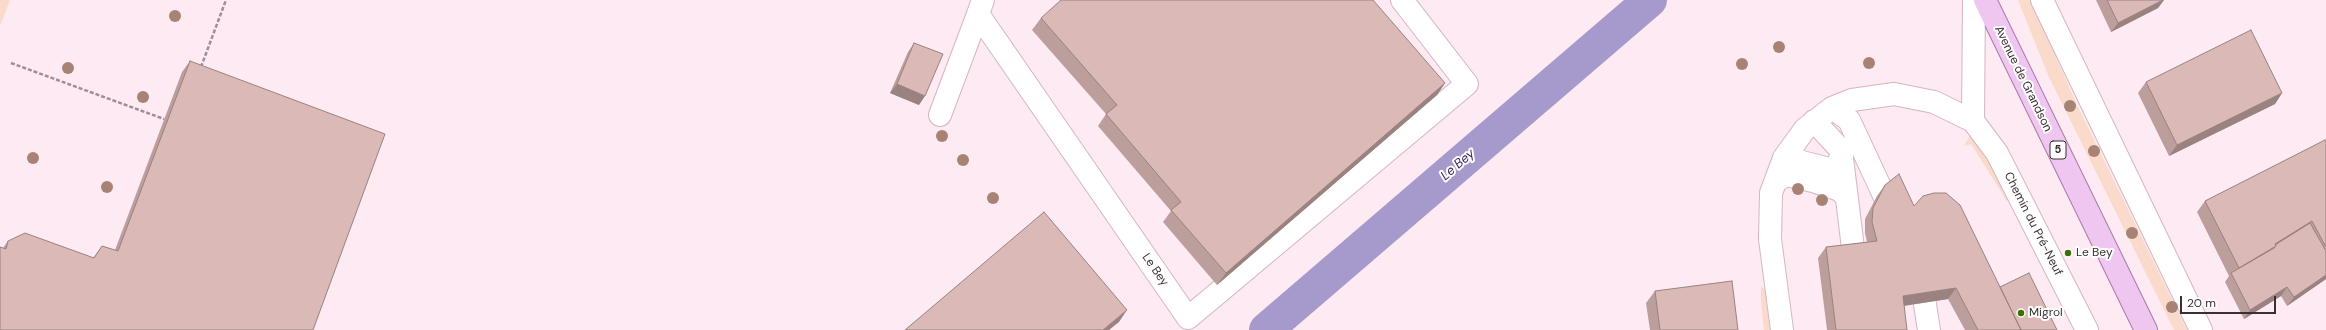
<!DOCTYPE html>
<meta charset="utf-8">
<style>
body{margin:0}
#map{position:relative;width:2326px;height:330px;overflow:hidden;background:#feeaf2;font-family:"DM Sans",sans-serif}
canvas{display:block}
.scale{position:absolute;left:2180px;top:296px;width:96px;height:18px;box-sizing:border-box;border:2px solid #3b2f34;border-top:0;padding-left:5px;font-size:12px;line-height:14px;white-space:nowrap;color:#3b2f34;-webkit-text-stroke:3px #fefefe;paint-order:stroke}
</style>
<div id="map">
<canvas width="2326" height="330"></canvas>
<div class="scale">20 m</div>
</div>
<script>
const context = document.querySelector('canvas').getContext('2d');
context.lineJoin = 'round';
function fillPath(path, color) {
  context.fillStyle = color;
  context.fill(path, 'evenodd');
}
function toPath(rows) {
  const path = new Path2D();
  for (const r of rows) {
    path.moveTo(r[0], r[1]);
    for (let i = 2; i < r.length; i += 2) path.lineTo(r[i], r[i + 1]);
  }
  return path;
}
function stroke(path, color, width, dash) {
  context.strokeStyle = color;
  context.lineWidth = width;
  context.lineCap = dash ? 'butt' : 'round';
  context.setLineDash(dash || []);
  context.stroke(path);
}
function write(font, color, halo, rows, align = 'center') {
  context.font = font + ' "DM Sans",sans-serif';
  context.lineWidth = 4;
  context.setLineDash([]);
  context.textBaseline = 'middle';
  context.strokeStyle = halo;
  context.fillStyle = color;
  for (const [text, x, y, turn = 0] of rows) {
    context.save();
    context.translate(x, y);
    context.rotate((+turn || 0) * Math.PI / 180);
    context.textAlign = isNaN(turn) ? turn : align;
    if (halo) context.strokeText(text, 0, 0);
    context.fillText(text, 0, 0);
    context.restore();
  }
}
fillPath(toPath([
 [0,0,10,0,0,26],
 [2018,0,2031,0,2076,103,2187,330,2174,330,2048,75],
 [1970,136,1977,141,1993,165,2009,200,2007,201,1971,144,1964,146],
 [1761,286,1765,290,1770,330,1764,330,1761,302]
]), '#fadaca');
stroke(toPath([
 [1266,330,1650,0]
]), '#a699cb', 34);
const minor = toPath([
 [983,0,978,14,1188,318,1467,84,1402,0],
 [1974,0,1973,121,1997,153,2087,330],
 [2042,0,2201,330],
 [1832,108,1849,120,1894,217],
 [940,115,978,14],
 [1814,121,1841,150,1863,330],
 [1787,155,1802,162,1829,169,1835,168,1842,156],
 [1776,181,1786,175,1813,181,1840,190,1847,198],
 [1920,273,1929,330],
 [1782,330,1770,239,1771,193,1784,158,1805,129,1832,108,1852,100,1894,94,1934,102,1973,121]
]);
const major = toPath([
 [1985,0,2146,330]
]);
stroke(minor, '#d4b5c1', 24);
stroke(major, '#a878a8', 24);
stroke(toPath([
 [11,63,164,119],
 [201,67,226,0]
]), '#9e8e95', 2.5, [4, 2]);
stroke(minor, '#fff', 22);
stroke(major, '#eec6f0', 22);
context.fillStyle = '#a78376';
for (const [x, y] of [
 [175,16],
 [1779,47],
 [1869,63],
 [1742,64],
 [68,68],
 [143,97],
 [2070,106],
 [942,136],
 [2094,151],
 [33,158],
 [963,160],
 [107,187],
 [1798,189],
 [993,198],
 [1822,200],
 [2132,233],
 [2172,307]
]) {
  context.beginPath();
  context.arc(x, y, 6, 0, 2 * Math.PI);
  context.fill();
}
fillPath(toPath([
 [2096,0,2164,0,2158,8,2111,32],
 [1041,18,1445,83,1437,95,1217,285,1163,222,1171,211,1098,126,1106,114,1032,30],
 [914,43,919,105,890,93,908,52],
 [190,61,313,330,3,248,8,241,93,258,102,246,115,250,182,72],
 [2146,82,2282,93,2275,104,2169,156,2138,93],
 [2326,142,2326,279,2287,306,2281,296,2244,319,2225,282,2229,276,2197,212,2205,201],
 [1885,185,1914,206,2000,287,2057,330,1965,330,1948,299,1904,306,1907,330,1827,330,1818,258,1826,247,1867,242,1865,233,1865,219,1877,196],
 [1655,291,1738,330,1650,330,1646,303]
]), '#bc9f9d');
fillPath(toPath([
 [2163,0,2164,0,2158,8,2111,32,2118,23],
 [1445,83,1437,95,1217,285,1226,273],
 [897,84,925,96,919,105,890,93],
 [2282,93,2275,104,2169,156,2177,145],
 [2312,221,2304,232,2233,276,2239,268,2275,244],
 [2326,275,2326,279,2287,306,2294,297],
 [2287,287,2281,296,2244,319,2250,310],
 [1956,288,1948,299,1895,307,1903,296],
 [1127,310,1119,322,1109,330,1103,330]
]), '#998280');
const building = toPath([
 [1061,0,1373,0,1445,83,1226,273,1171,210,1181,202,1106,114,1117,105,1041,18,1061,0],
 [2107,0,2163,0,2118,23,2107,0],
 [2251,30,2282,93,2177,145,2146,82,2251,30],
 [914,43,943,54,925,96,897,84,914,43],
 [190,61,385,134,313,330,0,330,0,247,6,249,8,241,25,233,94,258,102,246,118,251,190,61],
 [2325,140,2326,142,2326,247,2312,221,2275,244,2276,246,2239,268,2205,201,2325,140],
 [1899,174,1914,206,1923,196,1934,193,1946,193,1960,205,2021,330,1978,330,1956,288,1903,296,1907,330,1836,330,1826,247,1877,241,1872,222,1873,208,1885,185,1899,174],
 [1044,212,1127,310,1103,330,905,330,1044,212],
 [2310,223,2326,251,2326,275,2294,297,2287,287,2250,310,2231,273,2274,248,2276,246,2275,245,2310,223],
 [2029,273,2057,330,2021,330,2000,287,2029,273],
 [1732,281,1738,330,1660,330,1655,291,1732,281]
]);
fillPath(building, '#dbb9b7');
stroke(building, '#998280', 1);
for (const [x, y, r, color] of [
 [2068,253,4,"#397201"],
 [2021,313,4,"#397201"]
]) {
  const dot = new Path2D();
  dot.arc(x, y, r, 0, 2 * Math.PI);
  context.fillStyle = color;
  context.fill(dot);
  stroke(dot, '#fefefe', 1.5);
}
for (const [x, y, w] of [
 [2058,150,16]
]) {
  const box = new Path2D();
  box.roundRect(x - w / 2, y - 9, w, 18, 3);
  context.fillStyle = '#fefefe';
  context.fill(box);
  stroke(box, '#3b2f34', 1);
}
write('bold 11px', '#3b2f34', null, [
 ["5",2058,150]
]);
write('12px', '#3b2f34', '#fefefe', [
 ["Avenue de Grandson",2023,79,64],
 ["Chemin du Pré-Neuf",2033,224,63],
 ["Le Bey",1155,270,55]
]);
write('12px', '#3b2f34', '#fefefe', [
 ["Le Bey",2076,253],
 ["Migrol",2029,313]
], 'left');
write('italic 13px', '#37225e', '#fefefe', [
 ["Le Bey",1458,165,-41]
]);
</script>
